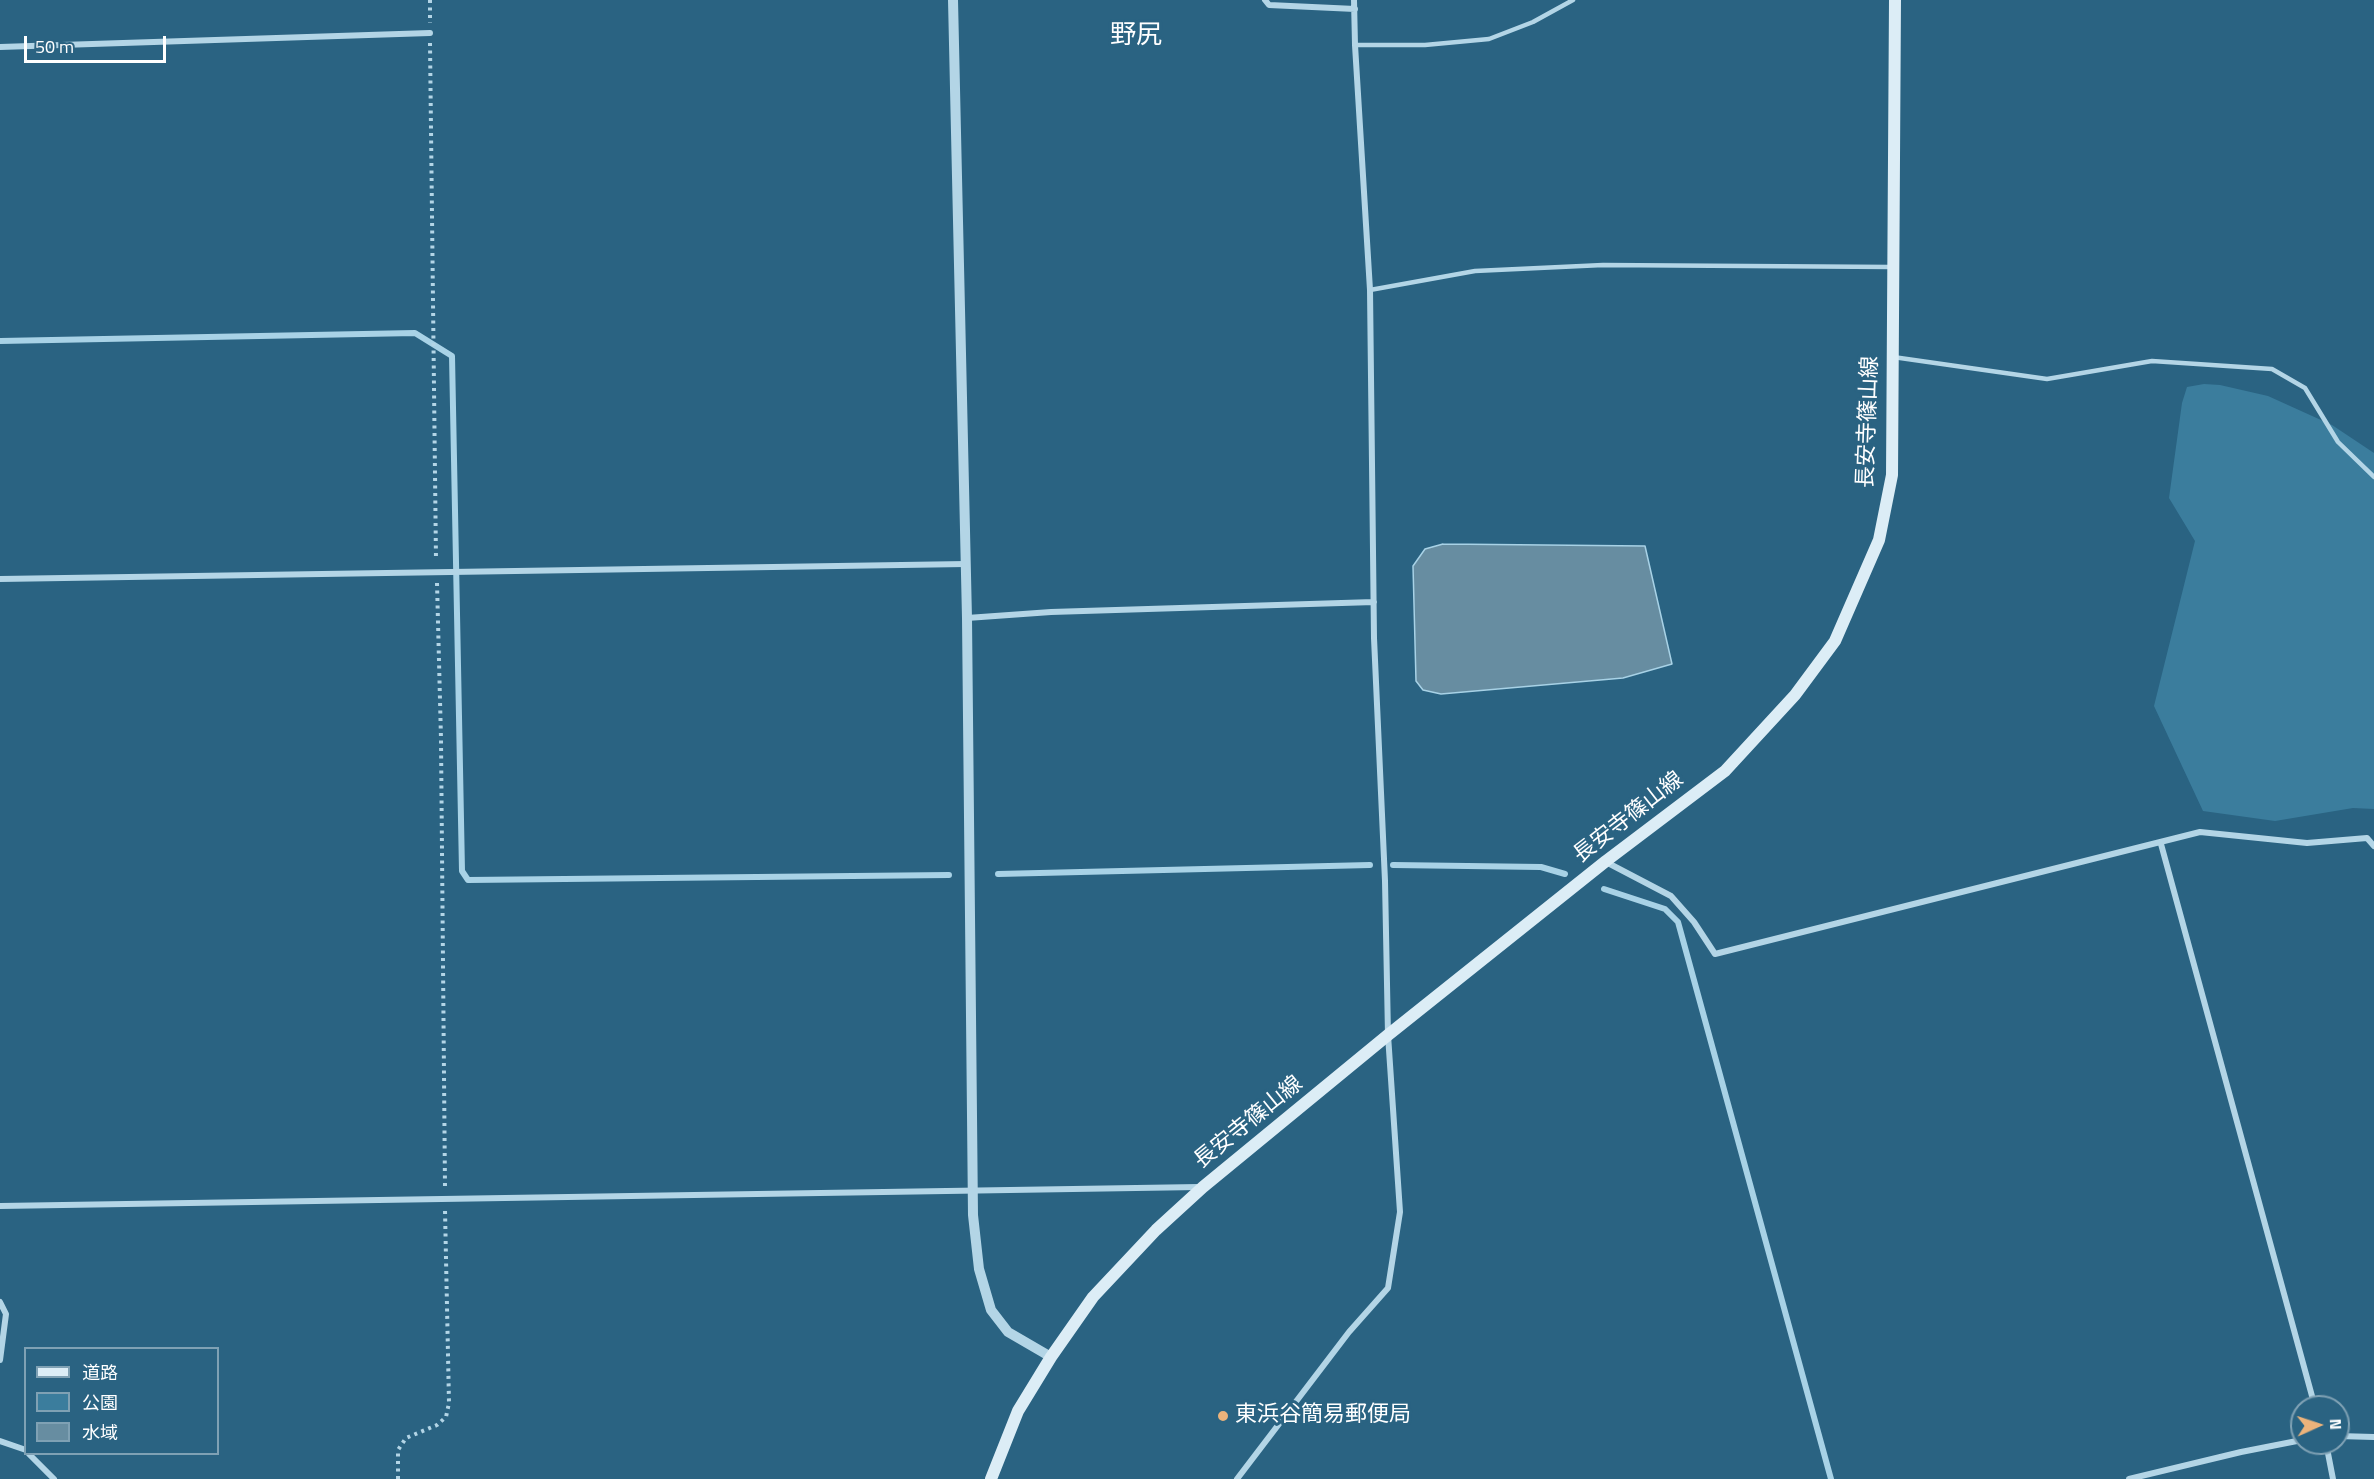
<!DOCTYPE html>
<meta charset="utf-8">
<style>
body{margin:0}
#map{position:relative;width:2374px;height:1479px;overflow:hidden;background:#2a6382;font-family:"Titillium Web","Noto Sans JP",sans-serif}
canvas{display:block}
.legend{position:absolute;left:24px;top:1347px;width:195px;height:108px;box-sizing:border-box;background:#2a6382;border:2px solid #7fa1b4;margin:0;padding:8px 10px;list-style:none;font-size:18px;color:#fff}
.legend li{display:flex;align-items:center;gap:12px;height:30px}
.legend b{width:30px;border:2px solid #7fa1b4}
.north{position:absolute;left:2290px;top:1395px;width:60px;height:60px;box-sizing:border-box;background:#2a6382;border:2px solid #7fa1b4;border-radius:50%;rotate:87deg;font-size:16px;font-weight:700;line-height:24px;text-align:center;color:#fff}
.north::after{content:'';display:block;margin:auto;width:21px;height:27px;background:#ecb37b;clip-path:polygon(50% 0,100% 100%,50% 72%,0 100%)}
.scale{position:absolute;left:24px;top:36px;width:142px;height:27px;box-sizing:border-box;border:3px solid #fff;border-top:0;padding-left:8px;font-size:18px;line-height:21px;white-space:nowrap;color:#fff;-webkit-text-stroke:4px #2a6382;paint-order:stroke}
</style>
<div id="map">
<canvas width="2374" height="1479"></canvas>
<ul class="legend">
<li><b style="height:8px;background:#dcedf6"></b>道路</li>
<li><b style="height:16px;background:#3b7d9d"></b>公園</li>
<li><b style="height:16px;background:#678da1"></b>水域</li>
</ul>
<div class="north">N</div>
<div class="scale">50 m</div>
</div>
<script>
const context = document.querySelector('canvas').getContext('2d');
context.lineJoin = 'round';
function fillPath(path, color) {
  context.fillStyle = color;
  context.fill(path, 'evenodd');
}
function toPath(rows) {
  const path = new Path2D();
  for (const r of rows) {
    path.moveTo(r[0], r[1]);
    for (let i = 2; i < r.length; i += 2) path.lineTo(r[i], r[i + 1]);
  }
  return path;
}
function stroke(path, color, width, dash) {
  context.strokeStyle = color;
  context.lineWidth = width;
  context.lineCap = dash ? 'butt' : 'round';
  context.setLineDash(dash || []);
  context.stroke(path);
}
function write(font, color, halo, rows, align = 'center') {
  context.font = font + ' "Titillium Web","Noto Sans JP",sans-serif';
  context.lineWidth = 6;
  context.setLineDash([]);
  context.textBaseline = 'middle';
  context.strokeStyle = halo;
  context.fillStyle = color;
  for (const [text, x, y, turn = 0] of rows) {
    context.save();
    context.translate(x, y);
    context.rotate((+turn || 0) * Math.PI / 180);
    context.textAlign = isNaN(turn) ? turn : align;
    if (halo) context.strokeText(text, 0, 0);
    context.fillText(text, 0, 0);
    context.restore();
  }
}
fillPath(toPath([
 [2204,384,2220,385,2268,396,2332,425,2374,453,2374,809,2353,808,2275,821,2203,811,2154,706,2195,541,2169,498,2182,403,2187,387]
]), '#3b7d9d');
const water = toPath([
 [1443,544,1645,546,1672,664,1623,678,1441,694,1423,690,1416,681,1413,566,1425,549,1443,544]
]);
fillPath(water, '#678da1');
stroke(water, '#a8d2e6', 1.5);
stroke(toPath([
 [0,341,415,333,452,356,462,871,468,880,949,875],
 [1393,865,1541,867,1565,874],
 [998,874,1370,865],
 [1604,889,1665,909,1678,922,1831,1479]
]), '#a8d2e6', 6);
stroke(toPath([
 [430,0,430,23],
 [430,43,436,560],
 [437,583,441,739,445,1187],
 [398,1479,398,1450,406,1438,437,1425,446,1417,449,1403,445,1210]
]), '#b3d5e6', 4, [3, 4.5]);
stroke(toPath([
 [1355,45,1425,45,1489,39,1533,22,1573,0],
 [1370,290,1475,271,1603,265,1891,267],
 [1893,357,2047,379,2152,361,2272,369,2305,388,2338,442,2374,477]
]), '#b3d5e6', 4.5);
stroke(toPath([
 [1265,0,1269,5,1355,9],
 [0,47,430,33],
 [0,579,966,564],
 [967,618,1051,612,1374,602],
 [2161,844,2315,1407],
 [1606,862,1671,896,1694,922,1715,954,2200,832,2307,843,2367,838,2374,846],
 [0,1206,1199,1187],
 [0,1302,6,1314,0,1360],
 [2338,1436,2374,1437],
 [0,1441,26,1450],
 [2326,1443,2333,1479],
 [29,1454,54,1479],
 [1237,1479,1349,1332,1388,1288,1400,1212,1388,1035,1385,881,1374,638,1370,290,1355,45,1354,0],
 [2129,1479,2241,1452,2302,1440]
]), '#b3d5e6', 6);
stroke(toPath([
 [953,0,967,618,973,1215,979,1269,991,1310,1008,1332,1051,1357]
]), '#b3d5e6', 10);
stroke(toPath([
 [991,1479,1018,1411,1051,1357,1093,1297,1156,1230,1203,1187,1388,1035,1606,861,1725,771,1795,695,1835,641,1879,540,1892,475,1895,0]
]), '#dcedf6', 12);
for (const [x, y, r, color] of [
 [1223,1416,6,"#ecb37b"]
]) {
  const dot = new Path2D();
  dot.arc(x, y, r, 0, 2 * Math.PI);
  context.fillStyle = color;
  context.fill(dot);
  stroke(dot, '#2a6382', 2);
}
write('22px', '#fff', '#2a6382', [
 ["長安寺篠山線",1869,422,-88],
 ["長安寺篠山線",1629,818,-38],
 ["長安寺篠山線",1249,1123,-39]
]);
write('22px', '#fff', '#2a6382', [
 ["東浜谷簡易郵便局",1235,1416]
], 'left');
write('26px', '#fff', '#2a6382', [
 ["野尻",1136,37]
]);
</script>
